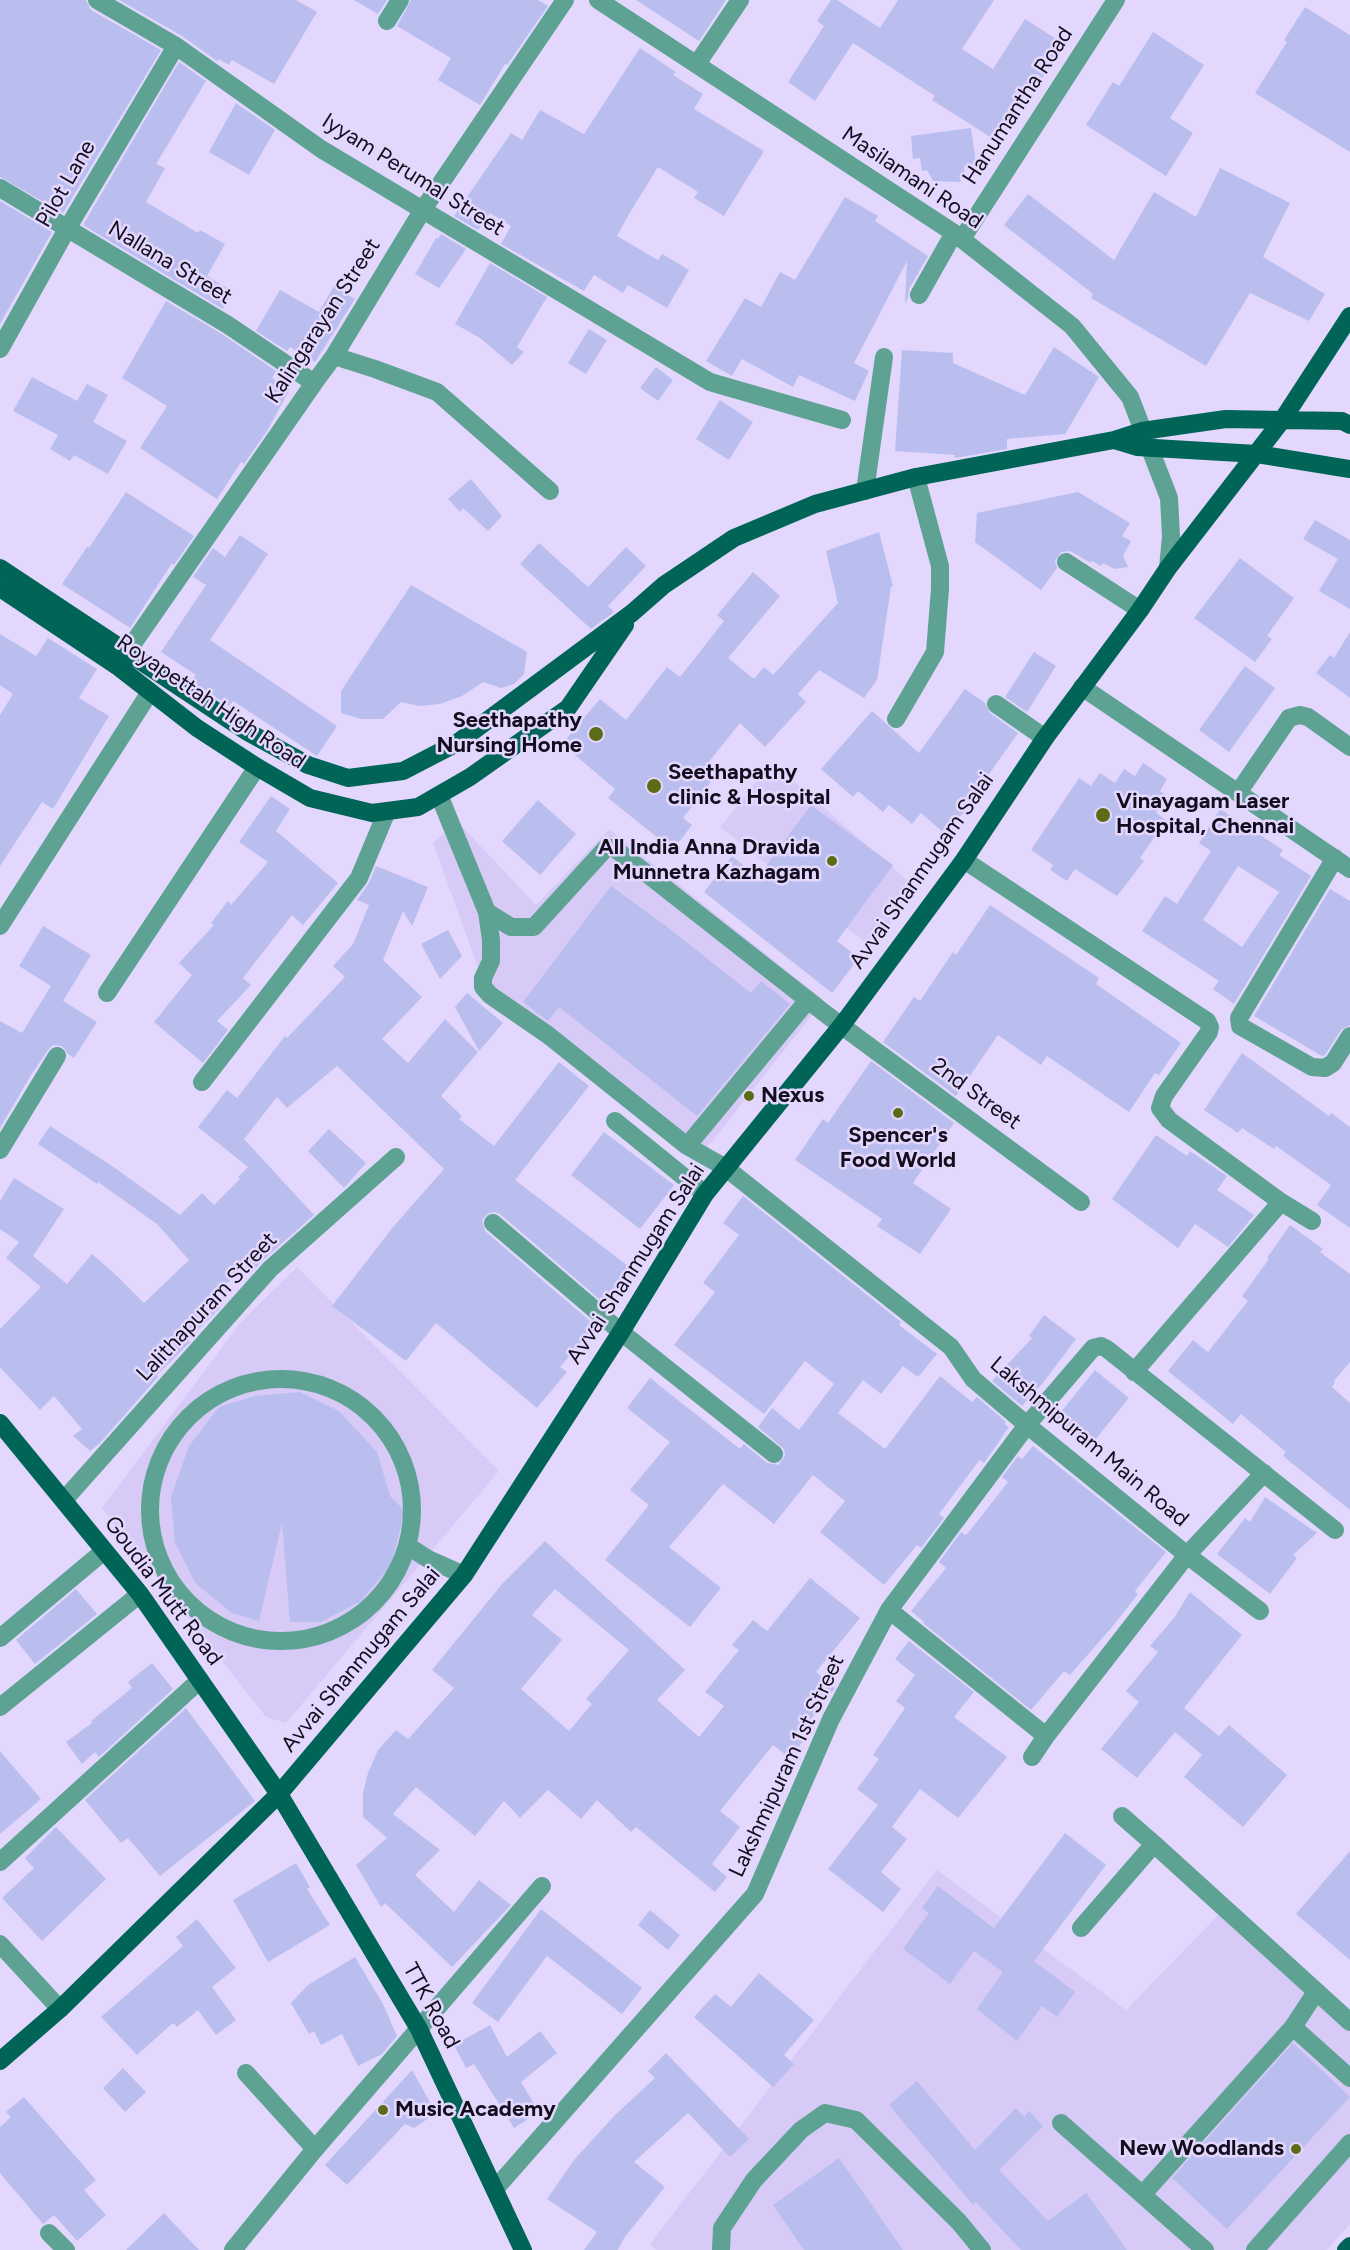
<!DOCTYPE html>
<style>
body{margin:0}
canvas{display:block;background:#e3d7fe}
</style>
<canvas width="1350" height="2250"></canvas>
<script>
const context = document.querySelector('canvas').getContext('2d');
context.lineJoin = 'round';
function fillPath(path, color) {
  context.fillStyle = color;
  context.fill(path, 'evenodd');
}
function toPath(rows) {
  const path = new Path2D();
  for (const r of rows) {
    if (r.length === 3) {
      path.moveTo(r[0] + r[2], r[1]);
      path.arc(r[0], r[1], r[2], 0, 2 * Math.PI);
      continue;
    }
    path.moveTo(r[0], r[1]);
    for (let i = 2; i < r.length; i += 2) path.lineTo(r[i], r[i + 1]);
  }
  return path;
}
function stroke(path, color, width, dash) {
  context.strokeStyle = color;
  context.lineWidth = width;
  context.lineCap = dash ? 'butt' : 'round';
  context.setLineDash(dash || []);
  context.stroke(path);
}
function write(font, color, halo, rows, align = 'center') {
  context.font = font + ' Figtree,sans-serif';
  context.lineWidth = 5;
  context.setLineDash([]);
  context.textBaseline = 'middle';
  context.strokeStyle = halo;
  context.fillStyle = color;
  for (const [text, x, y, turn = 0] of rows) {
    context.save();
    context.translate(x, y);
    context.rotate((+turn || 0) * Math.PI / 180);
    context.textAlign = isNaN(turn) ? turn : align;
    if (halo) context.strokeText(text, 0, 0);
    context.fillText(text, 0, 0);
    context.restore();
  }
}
fillPath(toPath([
 [772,762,917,889,872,948,720,827],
 [457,821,536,905,609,829,824,1000,702,1154,485,987,433,843],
 [297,1267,499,1471,286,1723,266,1717,102,1508,240,1323],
 [937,1870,1126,2010,1226,1907,1350,2019,1350,2224,1327,2250,656,2250,650,2244]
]), '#d8caf7');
fillPath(toPath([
 [0,0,86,0,91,10,161,50,63,213,0,177],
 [119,0,296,0,317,12,274,84,232,60,229,65,219,59,217,61,182,36],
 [354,0,387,0,378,14],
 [411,0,538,0,548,6,507,65,505,64,480,105,438,80,451,58,397,26],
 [636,0,726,0,699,41],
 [831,0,837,0,880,28,898,0,994,0,962,49,993,69,1025,19,1064,44,1042,78,1037,74,995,140,932,100,935,96,853,43,815,101,788,82,824,26,817,21],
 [1305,7,1350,35,1350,152,1255,93,1287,42,1284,40],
 [1153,32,1204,65,1170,118,1193,133,1166,176,1086,125,1113,82,1119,86],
 [640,48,676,72,673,75,703,94,694,109,764,151,724,216,694,198,698,192,658,167,629,214,617,236,658,260,662,254,689,270,667,308,628,285,623,293,594,275,584,291,501,244,511,226,490,213,478,230,454,216,511,133,522,140,540,110,584,134],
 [179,62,206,81,156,164,165,168,146,202,198,233,200,230,225,244,207,276,233,292,223,309,83,225],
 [236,103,275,130,249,175,209,152],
 [971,128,976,164,964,166,965,177,960,178,961,182,933,181,927,170,922,171,920,158,913,159,911,136],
 [1220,168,1290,203,1263,257,1325,294,1309,321,1250,293,1206,366,1091,298,1093,294,1004,225,1028,194,1114,260,1154,192,1196,217],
 [845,197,878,216,875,221,928,256,909,289,908,298,905,304,907,261,854,363,869,371,855,401,799,375,793,387,742,359,732,376,706,361,745,298,761,307,780,272,795,280],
 [0,201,52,232,0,324],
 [441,234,466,249,439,288,415,274,436,238,438,239],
 [490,263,547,297,517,347,524,352,512,365,480,338,455,324],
 [334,286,355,299,315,362,290,347,287,351,256,331,280,290,319,312],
 [166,301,222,334,276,371,272,378,290,389,267,431,244,464,241,462,217,499,140,448,167,406,122,378],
 [589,329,607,340,586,374,568,363],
 [1054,347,1099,377,1065,434,1007,439,1007,449,955,458,955,455,895,451,902,350,953,353,953,363,1025,395],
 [656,367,673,380,658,401,640,388],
 [32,377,77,401,87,384,108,395,93,422,127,441,108,474,74,455,70,461,50,449,58,435,13,411],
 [720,400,753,422,729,460,696,439],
 [471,479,502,516,488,531,463,508,460,512,448,499],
 [126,492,194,536,174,565,172,563,130,628,62,584,87,547,89,548],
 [1078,492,1130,523,1122,536,1131,541,1123,556,1128,567,1114,569,1103,563,1101,566,1092,561,1091,563,1070,551,1061,552,1055,561,1057,568,1041,590,975,542,977,513],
 [1315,520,1350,540,1350,609,1319,591,1338,559,1303,539],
 [879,532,893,586,891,587,877,680,864,698,819,670,798,694,806,702,765,747,740,723,703,769,714,778,683,818,692,825,673,850,608,798,615,789,562,744,600,699,626,720,667,667,680,677,724,621,717,615,753,572,780,596,728,658,754,679,764,667,773,675,838,603,826,551],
 [240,535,268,554,210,640,337,726,317,756,233,701,229,706,191,681,196,675,161,652,206,585,193,577,213,548,225,557],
 [539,543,588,587,626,547,646,566,608,606,614,612,591,629,520,564],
 [1240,558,1294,598,1267,636,1272,639,1255,662,1194,618],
 [411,585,527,652,524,674,514,684,501,688,483,682,462,696,440,704,419,706,401,702,383,719,361,719,341,713,341,691],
 [1350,632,1350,698,1316,673,1330,655,1334,658],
 [0,634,36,656,48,638,97,669,79,698,109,716,53,809,42,802,0,866,0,715,13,694,0,685],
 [1034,652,1056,666,1027,712,1005,697],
 [1245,666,1275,688,1229,752,1199,730],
 [965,689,985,703,990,713,1018,733,970,801,972,803,945,834,921,813,912,824,889,805,883,812,858,791,853,797,821,769,872,711,919,753],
 [1143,763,1167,779,1160,791,1167,796,1156,813,1166,820,1140,858,1144,861,1117,896,1075,869,1067,881,1050,870,1053,865,1031,850,1079,778,1091,786,1100,773,1115,783,1124,769,1135,776],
 [271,796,290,809,276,831,338,883,303,925,292,915,243,978,251,985,217,1021,228,1030,203,1063,154,1022,192,975,179,963,214,925,211,923,228,901,231,905,268,862,239,842],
 [538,800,576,834,540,875,502,841],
 [811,805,893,865,837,941,859,958,832,993,704,892,732,856,758,877],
 [1220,809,1283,850,1279,855,1311,876,1234,1004,1213,989,1219,981,1142,931,1165,896,1177,904,1211,851,1199,843],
 [1238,866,1279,892,1242,947,1203,920],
 [376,866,428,887,412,926,403,911,383,960,422,997,382,1039,408,1063,445,1019,478,1052,441,1096,462,1116,459,1119,494,1146,559,1062,589,1086,515,1180,632,1269,605,1304,500,1214,494,1212,489,1213,482,1220,485,1231,591,1322,586,1328,590,1332,560,1367,567,1372,537,1408,436,1323,406,1361,332,1306,393,1227,444,1169,337,1066,287,1108,277,1097,244,1139,314,1215,262,1261,249,1275,243,1269,210,1299,220,1308,188,1340,190,1342,157,1375,158,1377,99,1444,90,1451,73,1436,82,1429,54,1396,40,1410,0,1367,0,1329,41,1287,6,1258,19,1242,0,1229,0,1201,14,1178,64,1209,33,1256,67,1284,92,1254,117,1276,144,1303,189,1260,157,1224,98,1182,97,1184,38,1144,50,1126,115,1168,180,1215,202,1193,214,1205,240,1179,238,1177,248,1167,198,1127,227,1090,237,1098,285,1036,287,1038,345,977,333,966,353,944,369,905,357,900,369,883],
 [611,886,662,923,751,993,761,981,790,1004,697,1116,559,1007,548,1021,523,1002],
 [1330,889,1350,901,1350,1025,1341,1030,1325,1055,1322,1056,1254,1016],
 [990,905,1099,978,1096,984,1181,1043,1159,1075,1155,1073,1129,1112,1047,1056,1041,1065,998,1035,956,1096,883,1042,914,997,920,1001,953,952,956,955],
 [43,926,91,955,63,1001,97,1022,74,1058,68,1054,62,1046,53,1045,48,1050,31,1075,0,1128,0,1021,22,1033,51,986,19,966],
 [448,930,462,956,440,979,421,944],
 [467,993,503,1023,479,1051,455,1007],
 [1242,1053,1329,1116,1331,1113,1350,1127,1350,1228,1317,1205,1331,1185,1276,1146,1274,1149,1242,1128,1238,1133,1204,1110],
 [871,1061,954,1123,913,1183,951,1209,920,1254,877,1226,882,1219,795,1160,823,1119,828,1123],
 [329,1129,366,1163,344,1188,308,1151],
 [604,1132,674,1185,640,1229,571,1175],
 [1156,1135,1187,1156,1190,1151,1227,1176,1217,1190,1254,1215,1228,1247,1195,1224,1178,1248,1112,1199],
 [743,1196,901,1322,899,1325,937,1354,918,1377,903,1366,881,1394,863,1380,838,1413,885,1449,940,1376,972,1402,977,1397,1006,1422,1004,1424,1009,1427,984,1463,980,1460,978,1462,939,1514,944,1518,921,1548,917,1545,884,1585,820,1532,845,1501,813,1475,774,1524,723,1484,669,1547,721,1588,690,1627,605,1560,649,1505,630,1490,670,1442,627,1408,650,1378,740,1449,744,1444,767,1463,778,1465,785,1456,784,1449,758,1427,772,1408,799,1430,834,1384,805,1361,764,1414,674,1345,715,1292,703,1283,739,1235,723,1223],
 [1290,1225,1323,1249,1320,1252,1350,1274,1350,1362,1334,1381,1335,1383,1332,1387,1350,1403,1350,1510,1283,1456,1286,1452,1241,1414,1233,1424,1168,1371,1193,1340,1208,1352,1248,1301,1242,1296,1269,1259,1267,1258],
 [1044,1315,1076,1339,1043,1383,1022,1406,992,1381,1032,1338,1029,1336],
 [1095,1370,1129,1398,1090,1446,1056,1418],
 [300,1392,339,1411,377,1452,390,1496,405,1511,391,1565,361,1601,321,1622,290,1622,282,1523,259,1621,232,1613,196,1584,175,1543,171,1497,189,1446,219,1407,255,1396],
 [1033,1446,1166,1552,1135,1591,1138,1594,1112,1627,1070,1675,1064,1671,1031,1710,923,1623,924,1622,911,1611,946,1568,939,1562,961,1532,965,1535,968,1533,1008,1482,1002,1477,1018,1456,1022,1459],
 [1265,1497,1317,1533,1293,1555,1297,1558,1270,1594,1217,1554,1245,1518,1250,1522],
 [545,1541,685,1670,657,1700,699,1737,724,1706,705,1692,739,1650,732,1645,753,1620,767,1631,810,1578,860,1618,816,1672,835,1688,807,1724,813,1728,790,1758,773,1745,720,1811,740,1827,712,1864,727,1877,715,1892,636,1827,631,1832,597,1800,581,1819,548,1790,520,1818,504,1801,475,1836,416,1787,393,1814,440,1850,415,1875,454,1912,479,1880,511,1905,452,1967,385,1903,381,1907,356,1865,387,1838,363,1817,363,1793,368,1773,378,1750,396,1730,408,1739,454,1688,432,1670,503,1583],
 [555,1589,629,1650,586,1699,592,1704,569,1731,521,1689,562,1640,532,1615],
 [76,1589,97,1614,35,1664,16,1640],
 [1190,1592,1242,1635,1184,1708,1219,1736,1229,1725,1287,1775,1243,1827,1184,1777,1202,1755,1175,1732,1137,1778,1101,1749,1139,1702,1126,1691,1158,1652,1150,1646,1174,1618],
 [909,1641,974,1692,954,1717,1007,1757,958,1818,920,1789,892,1827,907,1839,881,1872,901,1889,883,1912,828,1869,878,1805,857,1789,879,1759,873,1755,905,1708,896,1701,915,1675,895,1659],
 [152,1663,173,1689,99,1757,95,1752,82,1764,66,1742,92,1723,91,1721,132,1688,128,1682],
 [186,1708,255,1801,160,1876,128,1838,121,1843,85,1800],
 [0,1751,41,1799,0,1834],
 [56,1827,106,1879,42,1941,2,1898,34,1868,25,1858],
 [1065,1833,1106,1865,1034,1961,1075,1992,1057,2017,1042,2006,1017,2041,977,2009,1003,1972,974,1951,950,1984,903,1949,929,1913,922,1908,938,1886,994,1928],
 [1350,1851,1350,1960,1296,1914],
 [296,1863,310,1887,307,1889,330,1925,268,1962,233,1900],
 [541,1909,642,1988,622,2014,547,1956,498,2022,472,2003],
 [650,1910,680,1935,668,1950,638,1925],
 [197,1919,236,1968,212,1987,236,2020,216,2035,198,2010,177,2027,173,2023,137,2055,101,2017,183,1946,176,1937],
 [355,1957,383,2004,397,2036,382,2054,358,2066,342,2034,321,2045,314,2031,309,2034,291,2003,308,1985],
 [759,1973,814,2020,784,2055,794,2064,773,2087,694,2017,715,1994,731,2007],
 [490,2025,507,2057,540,2031,557,2053,521,2082,539,2112,514,2128,474,2064,466,2068,454,2045],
 [1293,2043,1350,2097,1227,2229,1172,2178],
 [666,2053,749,2139,730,2157,688,2113,634,2162,665,2187,624,2238,618,2250,584,2250,597,2232,547,2199,574,2160,615,2115,655,2078,648,2071],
 [123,2068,146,2092,125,2112,103,2088],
 [412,2070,436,2113,414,2128,405,2124,347,2185,325,2165],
 [917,2081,975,2150,1016,2108,1024,2117,1029,2111,1043,2126,999,2170,1048,2221,1086,2193,1127,2250,1021,2250,976,2202,973,2205,889,2105],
 [24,2097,96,2180,84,2190,106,2215,77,2241,54,2215,43,2224,0,2173,0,2127,11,2117,6,2112],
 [839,2158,903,2250,804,2250,773,2205],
 [164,2213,199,2250,126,2250]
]), '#b9beef');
stroke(toPath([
 [97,0,176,46,321,149,710,382,842,420],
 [598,0,954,233,1072,326,1130,397,1169,498,1171,536,1168,568],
 [387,21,400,0],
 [697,64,740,0],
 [0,188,228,325,314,383],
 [962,239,1116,0],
 [919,295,954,233],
 [0,349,67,229,176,46],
 [334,356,375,369,437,392,550,491],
 [865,491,884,357],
 [1066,562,1140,610],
 [118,665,314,383,334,356,422,211,565,0],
 [1082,687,1350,869],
 [996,704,1045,738],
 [896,719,935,652,940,589,940,566,916,477],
 [1238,793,1289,718,1300,715,1308,717,1350,747],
 [439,795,487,912,511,927,534,927,606,848,614,848,827,1015,1081,1202],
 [1335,858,1239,1018,1240,1026,1312,1067,1325,1068,1333,1063,1350,1036],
 [964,860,1207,1021,1210,1027,1209,1032,1164,1096,1160,1108,1169,1120,1281,1202,1312,1221],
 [487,912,491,940,491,961,483,978,483,987,490,995,548,1035,687,1146,808,1000],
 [0,926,150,692],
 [107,993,257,767],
 [202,1082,359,878,387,811],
 [615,1121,705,1194],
 [687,1146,726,1168,951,1347,973,1379,1027,1425,1187,1555,1260,1611],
 [0,1150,57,1056],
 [493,1223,621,1332,774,1454],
 [1134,1372,1281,1202],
 [281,1510,131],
 [64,1500,270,1269,396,1157],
 [408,1546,428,1559,464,1575],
 [889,1610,1046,1736],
 [0,1638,104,1551],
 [0,1707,140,1594],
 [1032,1757,1046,1736,1187,1555,1264,1473],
 [1154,1844,1350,2022],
 [0,1862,200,1680],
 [1081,1928,1154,1844,1122,1816],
 [0,1944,60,2009],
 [1293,2027,1316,1992],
 [246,2073,315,2149],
 [1061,2123,1205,2250],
 [495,2189,755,1894,831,1719,889,1610,1027,1425,1093,1348,1101,1346,1107,1349,1335,1530],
 [1143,2194,1293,2027,1350,2078],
 [49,2233,66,2250],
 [233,2250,315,2149,542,1886],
 [721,2250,722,2228,754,2180,801,2130,825,2113,856,2120,959,2222,982,2250],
 [1255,2250,1350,2143]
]), '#5ea294', 18);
stroke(toPath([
 [1114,440,1137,447,1257,454,1350,469],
 [0,568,246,731,308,765,348,778,403,771,457,743,632,613,664,585,734,538,815,504,916,477,1114,440,1142,431,1226,419,1342,421,1350,425],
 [0,588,117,666,197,728,257,767,310,798,372,813,418,807,470,777,568,708,625,625],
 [0,1423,140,1594,279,1794,419,2029,523,2250],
 [0,2061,60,2009,279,1794,464,1575,621,1332,705,1194,842,1025,964,860,1045,738,1140,610,1168,568,1283,419,1350,316],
 [1346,2250,1350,2246]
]), '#006457', 18);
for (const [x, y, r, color] of [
 [596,734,8,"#5c6b16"],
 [654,786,8,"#5c6b16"],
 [1103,815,8,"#5c6b16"],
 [832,861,6,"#5c6b16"],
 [749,1096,6,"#5c6b16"],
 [898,1113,6,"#5c6b16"],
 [383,2110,6,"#5c6b16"],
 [1296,2149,6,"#5c6b16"]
]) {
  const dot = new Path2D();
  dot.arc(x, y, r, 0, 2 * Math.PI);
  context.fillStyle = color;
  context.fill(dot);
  stroke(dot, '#e3d7fe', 2);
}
write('22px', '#130d1d', '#e3d7fe', [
 ["Hanumantha Road",1018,106,-57],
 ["Iyyam Perumal Street",413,175,32],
 ["Masilamani Road",912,178,34],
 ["Pilot Lane",66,184,-60],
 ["Nallana Street",170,263,31],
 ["Kalingarayan Street",323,321,-57],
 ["Royapettah High Road",211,702,34],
 ["Avvai Shanmugam Salai",922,871,-55],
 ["2nd Street",976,1094,36],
 ["Avvai Shanmugam Salai",636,1264,-57],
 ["Lalithapuram Street",207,1307,-47],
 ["Lakshmipuram Main Road",1089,1442,40],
 ["Goudia Mutt Road",163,1591,53],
 ["Avvai Shanmugam Salai",361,1660,-50],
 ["Lakshmipuram 1st Street",787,1766,-65],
 ["TTK Road",431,2006,61]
]);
write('bold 22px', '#130d1d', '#e3d7fe', [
 ["Seethapathy",582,721,"right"],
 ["Nursing Home",582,746,"right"],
 ["Seethapathy",668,773],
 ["clinic & Hospital",668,798],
 ["Vinayagam Laser",1116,802],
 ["Hospital, Chennai",1116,827],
 ["All India Anna Dravida",820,848,"right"],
 ["Munnetra Kazhagam",820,873,"right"],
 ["Nexus",761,1096],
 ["Spencer's",898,1136,"center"],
 ["Food World",898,1161,"center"],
 ["Music Academy",395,2110],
 ["New Woodlands",1284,2149,"right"]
], 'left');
</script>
